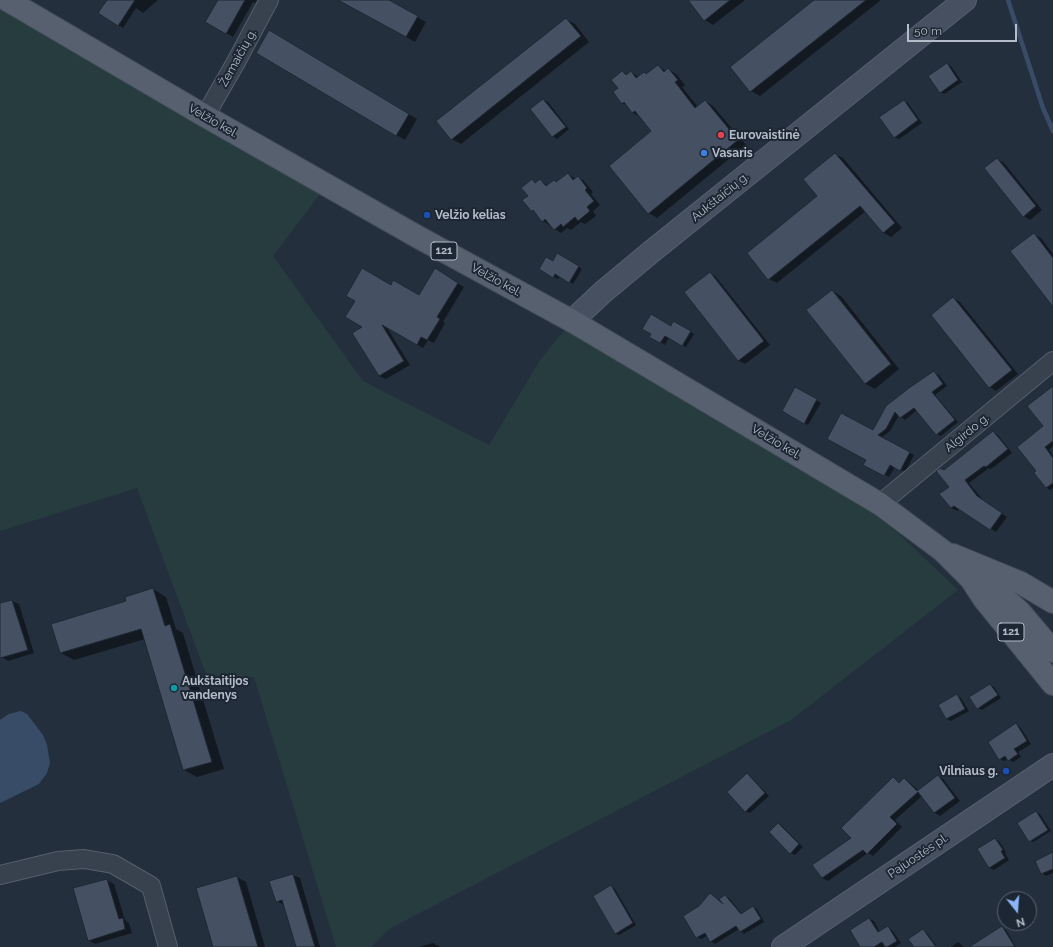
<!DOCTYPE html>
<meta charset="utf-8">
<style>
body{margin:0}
#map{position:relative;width:1053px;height:947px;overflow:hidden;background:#242f3e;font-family:Raleway,sans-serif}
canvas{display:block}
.north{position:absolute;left:997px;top:891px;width:40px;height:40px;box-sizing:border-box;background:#1d2633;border:1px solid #59626f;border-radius:50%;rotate:163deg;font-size:11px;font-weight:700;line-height:16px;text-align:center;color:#b4bcc9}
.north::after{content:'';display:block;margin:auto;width:14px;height:18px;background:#8ab4f8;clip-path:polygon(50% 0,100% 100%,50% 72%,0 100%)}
.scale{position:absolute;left:907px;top:24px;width:110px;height:18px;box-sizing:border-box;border:2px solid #b4bcc9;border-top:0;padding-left:5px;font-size:12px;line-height:14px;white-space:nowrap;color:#b4bcc9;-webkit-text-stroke:3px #1d2633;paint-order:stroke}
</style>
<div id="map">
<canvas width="1053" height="947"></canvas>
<div class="north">N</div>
<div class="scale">50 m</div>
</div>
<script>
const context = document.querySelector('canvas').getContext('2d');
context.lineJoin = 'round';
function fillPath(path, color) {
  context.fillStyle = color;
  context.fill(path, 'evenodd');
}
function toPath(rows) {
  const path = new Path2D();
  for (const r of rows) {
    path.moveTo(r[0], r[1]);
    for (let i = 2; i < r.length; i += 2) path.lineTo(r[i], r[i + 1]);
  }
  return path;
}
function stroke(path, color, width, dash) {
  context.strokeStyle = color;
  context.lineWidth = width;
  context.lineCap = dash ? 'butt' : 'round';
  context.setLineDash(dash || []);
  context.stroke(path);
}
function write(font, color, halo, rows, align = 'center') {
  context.font = font + ' Raleway,sans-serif';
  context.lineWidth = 4;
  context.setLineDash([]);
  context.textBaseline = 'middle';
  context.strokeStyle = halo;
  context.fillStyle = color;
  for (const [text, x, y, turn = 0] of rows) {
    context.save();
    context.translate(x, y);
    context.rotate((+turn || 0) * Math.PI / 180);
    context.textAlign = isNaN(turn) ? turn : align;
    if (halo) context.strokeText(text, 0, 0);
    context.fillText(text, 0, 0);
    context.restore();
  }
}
fillPath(toPath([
 [0,0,327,185,273,256,363,381,489,445,540,360,572,321,852,497,898,533,958,590,791,720,389,929,371,947,336,947,254,677,210,685,137,488,0,531]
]), '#263c3f');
fillPath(toPath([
 [21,711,27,714,43,735,47,745,50,763,47,773,39,784,0,803,0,720,9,714]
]), '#394c67');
fillPath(toPath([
 [121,0,158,0,143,13,136,8,123,28,100,13],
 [219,0,257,0,255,3,253,2,233,37,206,22],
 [341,0,387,0,426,22,415,42],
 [689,0,745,0,713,25,705,20],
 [816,0,881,0,760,96,751,91],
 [566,19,575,24,589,42,461,144,452,139],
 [270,31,417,119,405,140,257,52],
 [947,64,951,66,962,82,944,94,940,92],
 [658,66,666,71,668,69,676,74,685,85,682,87,698,107,705,101,713,106,746,145,657,218,649,213,653,131,642,118,633,113,628,106,622,103,619,88,622,72,627,75,631,72,639,77,647,74],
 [543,100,548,102,569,129,557,139,553,136,531,109],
 [904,101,908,103,922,123,899,139,894,137],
 [835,154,843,158,902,228,891,237,884,233,866,211,777,283,769,279,818,197],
 [997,159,1004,163,1042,210,1030,220,1024,216],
 [568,174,576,179,578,177,584,181,593,192,591,194,600,205,593,211,596,216,585,224,581,222,571,230,567,228,561,233,543,221,538,214,532,211,529,196,532,181,537,183,541,181,548,186,557,183],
 [1034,234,1041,238,1053,254,1053,306],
 [558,254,582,269,573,284,560,276,558,279,540,269,553,262],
 [435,270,464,287,443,322,445,323,434,343,428,340,423,348,386,326,410,365,386,379,379,376,364,327,391,286,419,296],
 [710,273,716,277,770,345,745,364,738,360],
 [832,291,841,296,899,369,875,389,866,384,807,311],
 [953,298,960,302,1018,374,996,391,990,387,932,315],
 [674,322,694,334,686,347,669,337,665,345,650,336,652,334,671,327],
 [935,373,939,375,947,386,935,395,958,422,941,436,937,434,917,410,905,420,899,415,890,431,881,438,914,455,905,472,895,467,889,477,865,464,867,460,873,432],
 [1053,387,1053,446,1049,450,1053,456,1053,488,1050,490,1047,488,1035,473,1037,471],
 [795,389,821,403,808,425,783,411],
 [993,432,998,435,1012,453,991,469,989,468,969,483,983,500,1007,517,996,532,960,508,957,511,951,508,950,487,945,471],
 [153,589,166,597,176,629,183,633,224,769,197,777,184,770,145,639,74,660,61,653,127,602],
 [12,601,19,604,34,653,8,661,2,657,0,651,0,605],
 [990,685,994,687,1001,698,982,710,978,708],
 [957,695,961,698,969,711,951,721,947,719,939,705],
 [1016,724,1020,727,1031,744,1018,752,1021,757,1013,762,1008,759,1004,761,1000,759],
 [747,775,751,777,769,796,750,813,745,811],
 [938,776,943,779,960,801,940,816,935,813,922,796,895,820,902,827,873,856,868,853,828,881,822,878,853,838,893,778,901,784,905,780,910,783,919,791],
 [1036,812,1040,814,1051,831,1033,842,1029,840],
 [778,824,782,826,803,847,795,855,791,853],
 [995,839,999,841,1006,852,1005,853,1009,860,994,870,990,868,978,850],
 [1053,853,1053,873,1046,876,1042,873],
 [293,875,300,878,320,947,297,947,284,905,277,901],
 [237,877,246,882,265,947,214,947],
 [107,880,114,884,125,920,129,923,132,933,95,944,88,940],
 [611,886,615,889,636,925,619,935,615,933],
 [725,896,729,898,742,914,753,907,757,909,764,922,744,934,739,929,715,944,711,941,707,936,701,939,697,937,724,906],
 [869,919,874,921,880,932,888,927,892,930,901,943,895,947,862,947],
 [1002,927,1006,930,1016,947,971,947],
 [923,930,927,933,936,945,933,947,915,947],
 [958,942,964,947,951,947],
 [433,943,440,947,419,947]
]), '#0007');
stroke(toPath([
 [1008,0,1043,108,1053,131]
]), '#394c67', 4.5);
const building = toPath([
 [107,0,135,0,118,26,98,13,107,0],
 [218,0,245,0,226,34,205,22,218,0],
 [338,0,389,0,418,16,406,37,338,0],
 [688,0,730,0,704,21,688,0],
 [814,0,866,0,750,92,730,67,814,0],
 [566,18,581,36,451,140,436,121,566,18],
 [269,30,409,114,396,136,256,53,269,30],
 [947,63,958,80,940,93,928,76,947,63],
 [658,65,664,72,668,68,678,80,675,82,695,108,705,100,738,140,648,214,609,166,651,131,635,111,632,113,624,102,622,104,613,92,618,88,611,80,622,71,626,75,631,71,636,78,644,72,646,74,658,65],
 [543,99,566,127,552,137,530,109,543,99],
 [904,100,918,120,894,138,879,117,904,100],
 [835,153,895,223,883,233,860,206,768,280,747,253,817,196,803,179,835,153],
 [997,158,1036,206,1023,217,984,168,997,158],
 [568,173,573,180,578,176,587,188,585,190,594,201,587,207,590,211,578,221,575,217,563,227,561,224,554,230,545,219,542,222,533,210,532,212,522,200,528,196,521,188,532,179,535,183,540,179,546,186,554,180,556,182,568,173],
 [1034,233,1053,258,1053,307,1010,251,1034,233],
 [557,253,579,266,569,283,555,274,553,278,539,269,546,257,553,261,557,253],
 [362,268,391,285,393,280,419,295,435,268,458,283,437,317,440,319,427,340,421,337,417,345,382,325,404,361,379,376,352,333,362,327,345,317,355,301,346,296,362,268],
 [710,272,764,341,738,361,684,292,710,272],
 [832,290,891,364,865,384,806,310,832,290],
 [953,297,1012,370,989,388,931,315,953,297],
 [651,314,671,326,673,321,691,331,682,346,665,336,660,343,649,337,651,334,642,329,651,314],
 [934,371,943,384,932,392,955,420,936,435,914,408,900,418,895,412,886,429,878,435,910,452,900,471,890,465,884,476,863,465,866,460,827,439,841,413,873,430,886,406,909,388,934,371],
 [1053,386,1053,441,1045,447,1053,458,1053,483,1046,488,1034,473,1036,471,1017,447,1043,426,1027,406,1053,386],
 [795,387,817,399,804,424,782,411,795,387],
 [993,431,1008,449,986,467,984,466,965,480,977,496,1002,513,990,530,954,506,951,508,939,494,949,487,936,471,940,468,944,470,993,431],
 [153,588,165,626,170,624,212,762,183,770,141,629,60,653,51,624,126,601,125,597,153,588],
 [12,600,28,650,0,658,0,603,12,600],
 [990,684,998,695,977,709,969,697,990,684],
 [957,694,965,709,946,719,938,705,957,694],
 [1016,723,1027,741,1014,749,1018,754,1008,761,1005,756,999,760,988,742,1016,723],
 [747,773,765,793,745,812,727,792,747,773],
 [938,775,955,798,934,813,918,792,890,817,897,824,867,854,863,850,822,878,812,865,851,838,841,828,893,777,899,783,904,778,917,791,938,775],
 [1036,811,1048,830,1029,842,1017,823,1036,811],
 [778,823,799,844,790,854,769,832,778,823],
 [995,838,1003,850,1001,851,1005,858,989,868,977,849,995,838],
 [1053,852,1053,869,1041,874,1035,861,1053,852],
 [293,874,315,947,296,947,282,900,276,902,269,881,293,874],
 [237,876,258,947,213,947,196,888,237,876],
 [107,879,119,919,123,918,125,929,88,941,73,888,107,879],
 [611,885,633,923,615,934,593,896,611,885],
 [710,893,723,904,719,899,725,895,741,914,753,906,761,919,740,932,736,926,710,942,705,933,696,938,683,916,699,906,710,893],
 [869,918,878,932,888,926,897,941,887,947,885,947,882,942,874,947,860,947,850,930,869,918],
 [1002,926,1015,947,969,947,1002,926],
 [923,929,936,947,914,947,908,939,923,929]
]);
fillPath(building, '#455162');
stroke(building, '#1f2835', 1);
const minor = toPath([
 [205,116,236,62,269,0],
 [880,504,1053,361],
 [0,875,58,861,84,859,113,864,151,886,168,947]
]);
const secondary = toPath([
 [572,321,603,292,651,252,965,0],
 [783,947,1053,765]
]);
const primary = toPath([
 [7,0,205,116,418,237,572,321,880,504,943,551,971,579,984,599,1053,684],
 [953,555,1021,583,1053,602],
 [974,580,994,589,1020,612,1053,651]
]);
stroke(minor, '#565f6c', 20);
stroke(secondary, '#565f6c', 24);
stroke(primary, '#414a57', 24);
stroke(minor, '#38414e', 18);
stroke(secondary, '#465061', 22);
stroke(primary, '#56606e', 22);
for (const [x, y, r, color] of [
 [721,135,4,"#e0444e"],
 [704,153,4,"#3f7fe0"],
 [427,215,4,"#1a4fb4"],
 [174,688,4,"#0f9aa8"],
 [1006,771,4,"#1a4fb4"]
]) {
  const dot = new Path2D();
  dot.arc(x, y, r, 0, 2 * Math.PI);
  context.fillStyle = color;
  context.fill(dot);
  stroke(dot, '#1d2633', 1.5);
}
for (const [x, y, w] of [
 [444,251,26],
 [1011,632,26]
]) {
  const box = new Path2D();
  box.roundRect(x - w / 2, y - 9, w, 18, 3);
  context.fillStyle = '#1d2633';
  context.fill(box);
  stroke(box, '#b4bcc9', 1);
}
write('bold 11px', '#b4bcc9', null, [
 ["121",444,251],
 ["121",1011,632]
]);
write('12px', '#b4bcc9', '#1d2633', [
 ["Žemaičių g.",238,58,-61],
 ["Velžio kel.",213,121,30],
 ["Aukštaičių g.",720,197,-39],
 ["Velžio kel.",496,280,29],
 ["Algirdo g.",967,433,-39],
 ["Velžio kel.",776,442,31],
 ["Pajuostės pl.",918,856,-34]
]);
write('bold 12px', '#b4bcc9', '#1d2633', [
 ["Eurovaistinė",729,135],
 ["Vasaris",712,153],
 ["Velžio kelias",435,215],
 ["Aukštaitijos",182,681],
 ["vandenys",182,695],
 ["Vilniaus g.",998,771,"right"]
], 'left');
</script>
